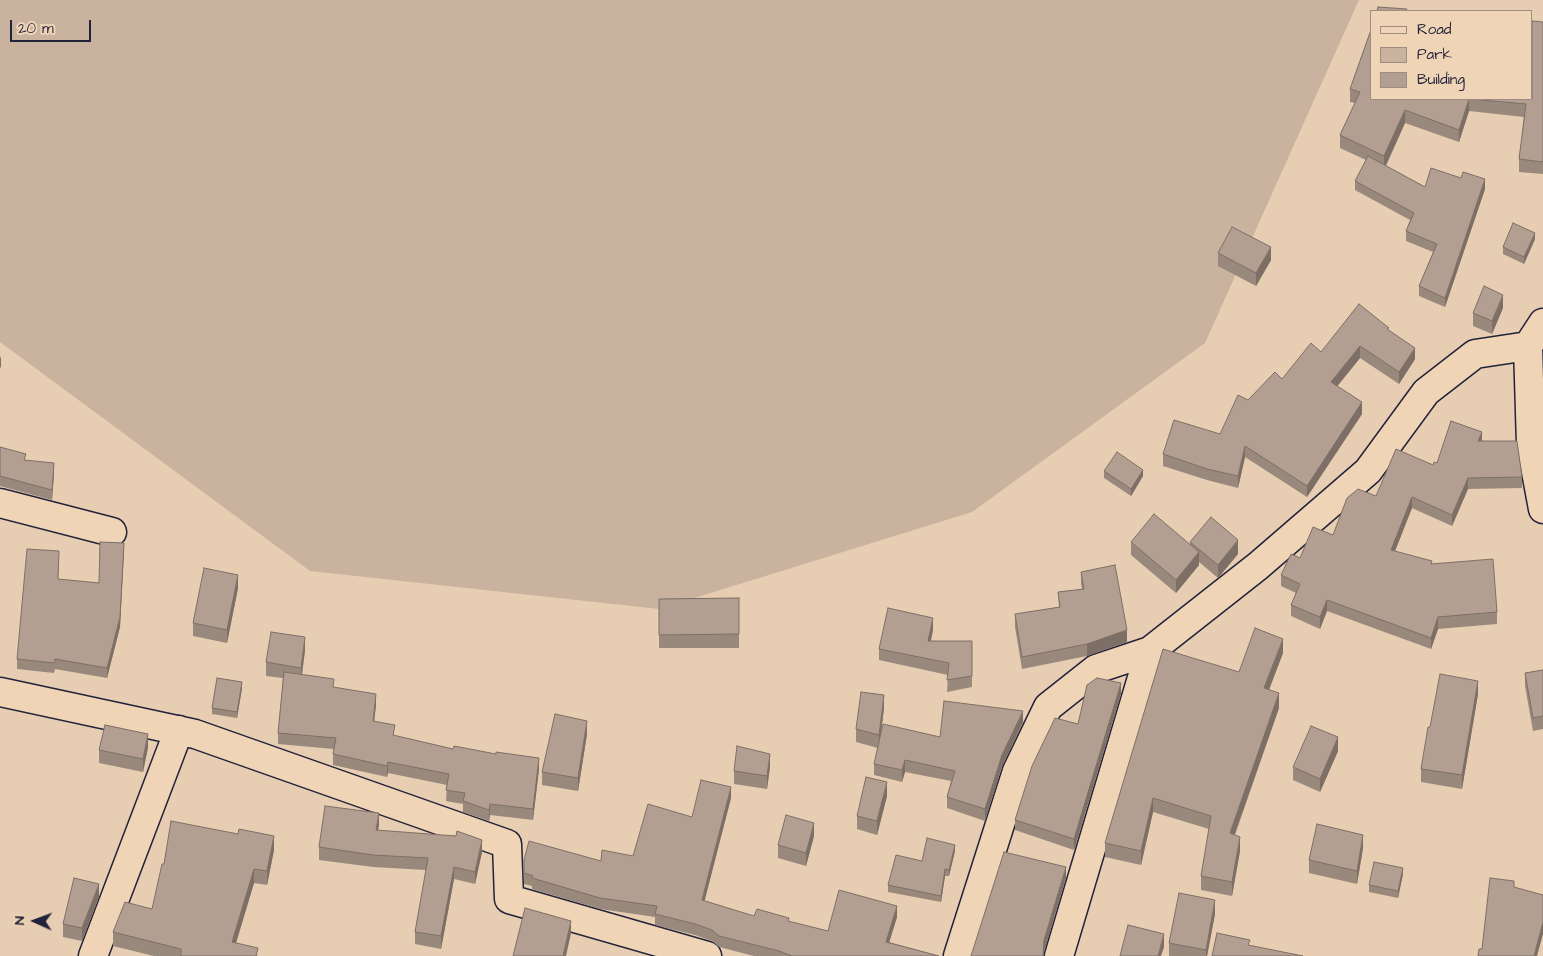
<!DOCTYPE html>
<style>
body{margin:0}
#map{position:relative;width:1543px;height:956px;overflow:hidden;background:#e7cdb1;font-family:"Architects Daughter",sans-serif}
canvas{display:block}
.legend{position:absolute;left:1370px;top:10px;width:162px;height:90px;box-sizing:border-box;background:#efd4b6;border:1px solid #9d8d85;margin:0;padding:6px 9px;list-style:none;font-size:15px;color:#22223b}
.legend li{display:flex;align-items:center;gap:10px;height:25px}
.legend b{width:25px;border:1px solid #9d8d85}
.north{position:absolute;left:10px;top:896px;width:50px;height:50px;-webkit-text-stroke:4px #efd4b6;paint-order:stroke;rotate:272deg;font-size:14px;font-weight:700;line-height:20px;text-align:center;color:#22223b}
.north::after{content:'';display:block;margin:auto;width:18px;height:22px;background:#22223b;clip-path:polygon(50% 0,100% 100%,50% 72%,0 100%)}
.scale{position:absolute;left:10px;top:20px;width:81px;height:22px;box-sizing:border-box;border:2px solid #22223b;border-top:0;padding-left:6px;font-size:15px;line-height:18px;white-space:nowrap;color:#22223b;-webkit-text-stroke:4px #efd4b6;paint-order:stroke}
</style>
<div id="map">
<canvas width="1543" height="956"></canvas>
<ul class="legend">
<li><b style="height:6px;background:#efd4b6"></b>Road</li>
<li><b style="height:14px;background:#c9b39f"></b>Park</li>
<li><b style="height:14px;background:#b29f91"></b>Building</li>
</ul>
<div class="north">N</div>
<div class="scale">20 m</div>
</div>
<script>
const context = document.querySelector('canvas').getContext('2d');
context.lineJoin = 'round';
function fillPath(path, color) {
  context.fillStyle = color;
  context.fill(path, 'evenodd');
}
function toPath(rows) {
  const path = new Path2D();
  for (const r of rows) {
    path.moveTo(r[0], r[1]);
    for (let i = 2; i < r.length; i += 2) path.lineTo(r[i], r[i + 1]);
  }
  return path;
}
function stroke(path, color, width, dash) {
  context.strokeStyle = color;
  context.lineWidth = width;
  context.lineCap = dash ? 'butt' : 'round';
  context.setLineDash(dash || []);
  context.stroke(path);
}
fillPath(toPath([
 [0,0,1359,0,1205,343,972,512,659,609,310,571,0,342]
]), '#c9b39f');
const minor = toPath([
 [1528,346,1531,445,1543,509],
 [0,503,112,532],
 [0,692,195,734,507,844,509,899,707,956],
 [93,956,179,730],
 [958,956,1017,771,1048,707,1096,669,1150,651],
 [1059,956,1150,651,1258,566,1368,471,1426,392,1475,354,1528,346,1543,323]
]);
stroke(minor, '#22223b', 31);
stroke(minor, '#efd4b6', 28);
fillPath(toPath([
 [1543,22,1543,174,1519,172,1519,159,1524,117,1469,111,1459,142,1405,123,1386,166,1425,187,1485,189,1445,307,1419,296,1419,286,1433,252,1406,241,1406,231,1410,220,1355,190,1355,181,1366,160,1340,148,1340,135,1355,103,1350,102,1350,89,1372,27,1372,99,1532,99],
 [1535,239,1524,264,1503,254,1503,247],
 [1218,253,1271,260,1256,286,1218,266],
 [1503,308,1492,334,1473,326,1473,313],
 [1389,330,1415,359,1399,384,1360,358,1337,386,1362,414,1307,497,1245,457,1238,488,1207,480,1163,466,1163,454,1220,434,1248,400,1282,379,1321,352],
 [1482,441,1522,477,1522,488,1468,489,1452,526,1412,508,1395,551,1432,564,1497,612,1497,624,1438,629,1431,649,1327,611,1320,629,1291,616,1291,605,1296,593,1281,586,1281,575,1300,558,1333,535,1376,496,1433,465],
 [0,447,26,461,54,473,52,500,0,486],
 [1104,471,1143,476,1131,496,1104,478],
 [1131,542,1190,545,1190,542,1238,554,1218,578,1199,562,1199,565,1176,593,1131,555],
 [124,553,120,627,107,678,55,669,54,673,17,669,17,659,59,561,58,579,99,583],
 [1081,572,1127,642,1087,656,1022,669,1015,627,1015,614,1059,607,1058,592,1082,589,1081,584],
 [238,588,227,643,193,636,193,623],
 [739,598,739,648,659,648,659,599],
 [933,630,931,641,972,641,972,687,947,692,948,675,879,660,879,649],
 [305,650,302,675,376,705,374,721,395,736,539,769,533,820,490,815,489,821,463,812,463,804,446,801,447,785,388,773,387,777,333,765,333,754,334,749,278,744,278,733,283,678,266,676,266,662],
 [1283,653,1269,690,1279,708,1235,835,1240,851,1232,896,1201,890,1201,876,1209,829,1153,812,1141,865,1105,857,1105,843,1239,672],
 [1543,670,1543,729,1533,731,1525,686,1525,673],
 [242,688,237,718,212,714,212,708],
 [1121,694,1074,850,1015,830,1015,820,1078,724],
 [1478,694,1462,789,1421,782,1421,769,1430,727],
 [884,708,880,740,940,737,1023,722,1002,766,985,821,947,808,947,797,951,781,905,772,902,782,874,775,874,764,878,748,856,742,856,729],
 [587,734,578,791,542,785,542,772],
 [148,747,143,772,99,763,99,750],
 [1338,751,1320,792,1293,780,1293,767],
 [770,767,767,789,734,784,734,771],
 [887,796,877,835,857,829,857,816],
 [731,798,704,901,754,916,789,922,828,931,897,917,889,942,939,956,754,956,719,947,712,941,695,935,655,925,655,917,600,909,532,889,532,886,524,884,524,860,601,861,633,856,692,817],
 [379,825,378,830,482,852,475,884,454,879,441,949,415,944,415,932,426,870,373,867,319,860,319,847],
 [814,836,806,866,778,858,778,845],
 [1363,848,1357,884,1309,873,1309,860],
 [274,850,267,885,254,883,236,943,258,956,154,956,113,946,113,932,152,909,164,864],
 [955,851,949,876,945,876,941,902,888,892,888,885,922,861],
 [1403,874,1398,898,1369,892,1369,885],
 [99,897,82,941,63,937,63,924],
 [1215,914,1207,956,1169,956,1169,943]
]), '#99897d');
fillPath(toPath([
 [1469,99,1469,111,1459,142,1459,130],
 [1405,110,1405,123,1384,169,1384,156],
 [1485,179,1485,189,1445,307,1445,298],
 [1535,233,1535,239,1524,264,1524,257],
 [1271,247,1271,260,1256,286,1256,273],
 [1503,295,1503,308,1492,334,1492,321],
 [1360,346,1360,358,1331,394,1331,382],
 [1415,348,1415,359,1399,384,1399,372],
 [1,356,1,366,0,369,0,359],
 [1362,402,1362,414,1307,497,1307,486],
 [1482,432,1482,443,1478,441],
 [1245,446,1245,457,1238,488,1238,476],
 [54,463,54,473,52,500,52,490],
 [1143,470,1143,476,1131,496,1131,489],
 [1468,478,1468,489,1452,526,1452,515],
 [1412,497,1412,508,1391,561,1391,550],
 [1238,540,1238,554,1218,578,1218,565],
 [124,543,120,627,107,678,107,668],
 [1199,552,1199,565,1176,593,1176,580],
 [238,575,238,588,227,643,227,630],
 [1327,600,1327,611,1320,629,1320,617],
 [1438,617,1438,629,1431,649,1431,638],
 [933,618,933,630,928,653,928,641],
 [1127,630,1127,642,1087,656,1087,644],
 [305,637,305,650,301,681,301,668],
 [1283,639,1283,653,1264,702,1264,688],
 [1478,681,1478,694,1462,789,1462,775],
 [242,682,242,688,237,718,237,712],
 [1121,683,1121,694,1074,850,1074,839],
 [1279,693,1279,708,1230,847,1230,833],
 [376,694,376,705,373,732,373,721],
 [884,695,884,708,879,748,879,735],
 [1023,711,1023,722,1002,766,985,821,985,809,1002,755],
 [587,721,587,734,578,791,578,778],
 [148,734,148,747,143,772,143,759],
 [1338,737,1338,751,1320,792,1320,779],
 [770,754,770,767,767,789,767,776],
 [539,758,539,769,533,820,533,809],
 [905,760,905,772,902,782,902,770],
 [388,762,388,773,387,777,387,766],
 [887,782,887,796,877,835,877,821],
 [731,787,731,798,702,911,702,900],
 [1153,798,1153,812,1141,865,1141,851],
 [490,804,490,815,489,821,489,810],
 [379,813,379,825,376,842,376,830],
 [814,823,814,836,806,866,806,853],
 [1363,835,1363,848,1357,884,1357,871],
 [274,836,274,850,267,885,267,871],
 [1240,837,1240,851,1232,896,1232,882],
 [482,840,482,852,475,884,475,872],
 [955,845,955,851,949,876,949,870],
 [454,867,454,879,441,949,441,936],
 [1066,867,1066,878,1044,952,1044,956,1043,956,1044,940],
 [1403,868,1403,874,1398,898,1398,891],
 [254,869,254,883,232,956,232,942],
 [945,869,945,876,941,902,941,896],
 [99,884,99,897,82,941,82,928],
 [1215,900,1215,914,1207,956,1206,956,1206,950],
 [897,906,897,917,886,953,886,942],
 [571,921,571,933,566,956,563,956],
 [1543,922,1543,934,1537,956,1534,956],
 [1164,934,1164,947,1161,956,1158,956]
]), '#7d6f66');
const building = toPath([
 [1378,7,1407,9,1406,11,1377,11,1378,7],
 [1532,21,1543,22,1543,162,1519,159,1526,104,1470,99,1532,99,1532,21],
 [1372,27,1372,99,1469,99,1459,130,1405,110,1384,156,1340,135,1360,92,1350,89,1372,27],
 [1368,156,1425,187,1431,168,1461,178,1463,172,1485,179,1445,298,1419,286,1437,244,1406,231,1414,213,1355,181,1368,156],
 [1513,223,1535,233,1524,257,1503,247,1513,223],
 [1232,227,1271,247,1256,273,1218,253,1232,227],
 [1484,286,1503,295,1492,321,1473,313,1484,286],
 [1359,304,1389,328,1387,329,1415,348,1399,372,1360,346,1331,382,1362,402,1307,486,1245,446,1238,476,1207,469,1163,454,1174,420,1220,434,1238,395,1248,400,1275,372,1282,379,1311,343,1321,352,1359,304],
 [1451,421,1482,432,1478,441,1517,441,1522,477,1468,478,1452,515,1412,497,1391,550,1432,561,1431,564,1493,559,1497,612,1438,617,1431,638,1327,600,1320,617,1291,605,1300,584,1281,575,1291,554,1300,558,1313,527,1333,535,1347,498,1358,489,1376,496,1396,449,1433,465,1434,462,1437,463,1451,421],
 [0,447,26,454,24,460,54,463,52,490,0,476,0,447],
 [1117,452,1143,470,1131,489,1104,471,1117,452],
 [1154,514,1199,552,1176,580,1131,542,1154,514],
 [1211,517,1238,540,1218,565,1190,542,1211,517],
 [100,542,124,543,120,617,107,668,55,659,54,663,17,659,27,549,59,551,58,579,99,583,100,542],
 [1115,565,1127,630,1087,644,1022,657,1015,614,1060,607,1058,592,1084,589,1081,572,1115,565],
 [204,568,238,575,227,630,193,623,204,568],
 [739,598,739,634,659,635,659,599,739,598],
 [888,608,933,618,928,641,972,641,972,676,947,680,949,663,879,649,888,608],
 [1255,628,1283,639,1264,688,1279,693,1230,833,1240,837,1232,882,1201,876,1211,816,1153,798,1141,851,1105,843,1163,649,1239,672,1255,628],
 [271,632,305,637,301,668,266,662,271,632],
 [1543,670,1543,716,1533,718,1525,673,1543,670],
 [284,672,334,679,333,687,376,694,373,721,395,725,393,735,453,749,454,746,496,754,496,752,539,758,533,809,490,804,489,810,463,801,465,793,446,790,449,774,388,762,387,766,333,754,336,738,278,733,284,672],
 [1440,674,1478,681,1462,775,1421,769,1428,727,1430,727,1440,674],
 [217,678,242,682,237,712,212,708,217,678],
 [1097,678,1121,683,1074,839,1015,820,1032,766,1055,718,1078,724,1087,685,1097,678],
 [861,692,884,695,879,735,856,729,861,692],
 [944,701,1023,711,1002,755,985,809,947,797,955,771,905,760,902,770,874,764,883,724,940,737,944,701],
 [555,714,587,721,578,778,542,772,555,714],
 [105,725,148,734,143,759,99,750,105,725],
 [1311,726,1338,737,1320,779,1293,767,1311,726],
 [737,746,770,754,767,776,734,771,737,746],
 [866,777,887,782,877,821,857,816,866,777],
 [701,780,731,787,702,900,754,916,757,909,789,918,788,921,828,931,839,890,897,906,886,942,939,956,792,956,779,951,719,936,712,930,695,924,655,914,657,906,600,898,532,878,533,876,524,873,524,860,529,841,601,861,602,850,633,856,648,804,692,817,701,780],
 [325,806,379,813,376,830,456,836,457,831,482,840,475,872,454,867,441,936,415,932,428,858,373,855,319,847,325,806],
 [786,815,814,823,806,853,778,845,786,815],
 [171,821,238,834,239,829,274,836,267,871,254,869,232,942,258,948,256,956,181,956,181,949,113,932,125,902,152,909,162,864,164,864,171,821],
 [1317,824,1363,835,1357,871,1309,860,1317,824],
 [927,838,955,845,949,870,945,869,941,896,888,885,896,855,922,861,927,838],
 [1004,852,1066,867,1044,940,1043,956,971,956,1004,852],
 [1374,862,1403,868,1398,891,1369,885,1374,862],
 [74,878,99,884,82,928,63,924,74,878],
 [1490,878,1514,881,1514,887,1543,895,1543,922,1534,956,1478,956,1479,949,1482,949,1490,878],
 [1179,893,1215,900,1206,950,1169,943,1179,893],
 [525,908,571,921,563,956,513,956,525,908],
 [1128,925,1164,934,1158,956,1120,956,1128,925],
 [1217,933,1250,940,1248,945,1303,956,1212,956,1217,933]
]);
fillPath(building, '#b29f91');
stroke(building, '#7d6f66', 1);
</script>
